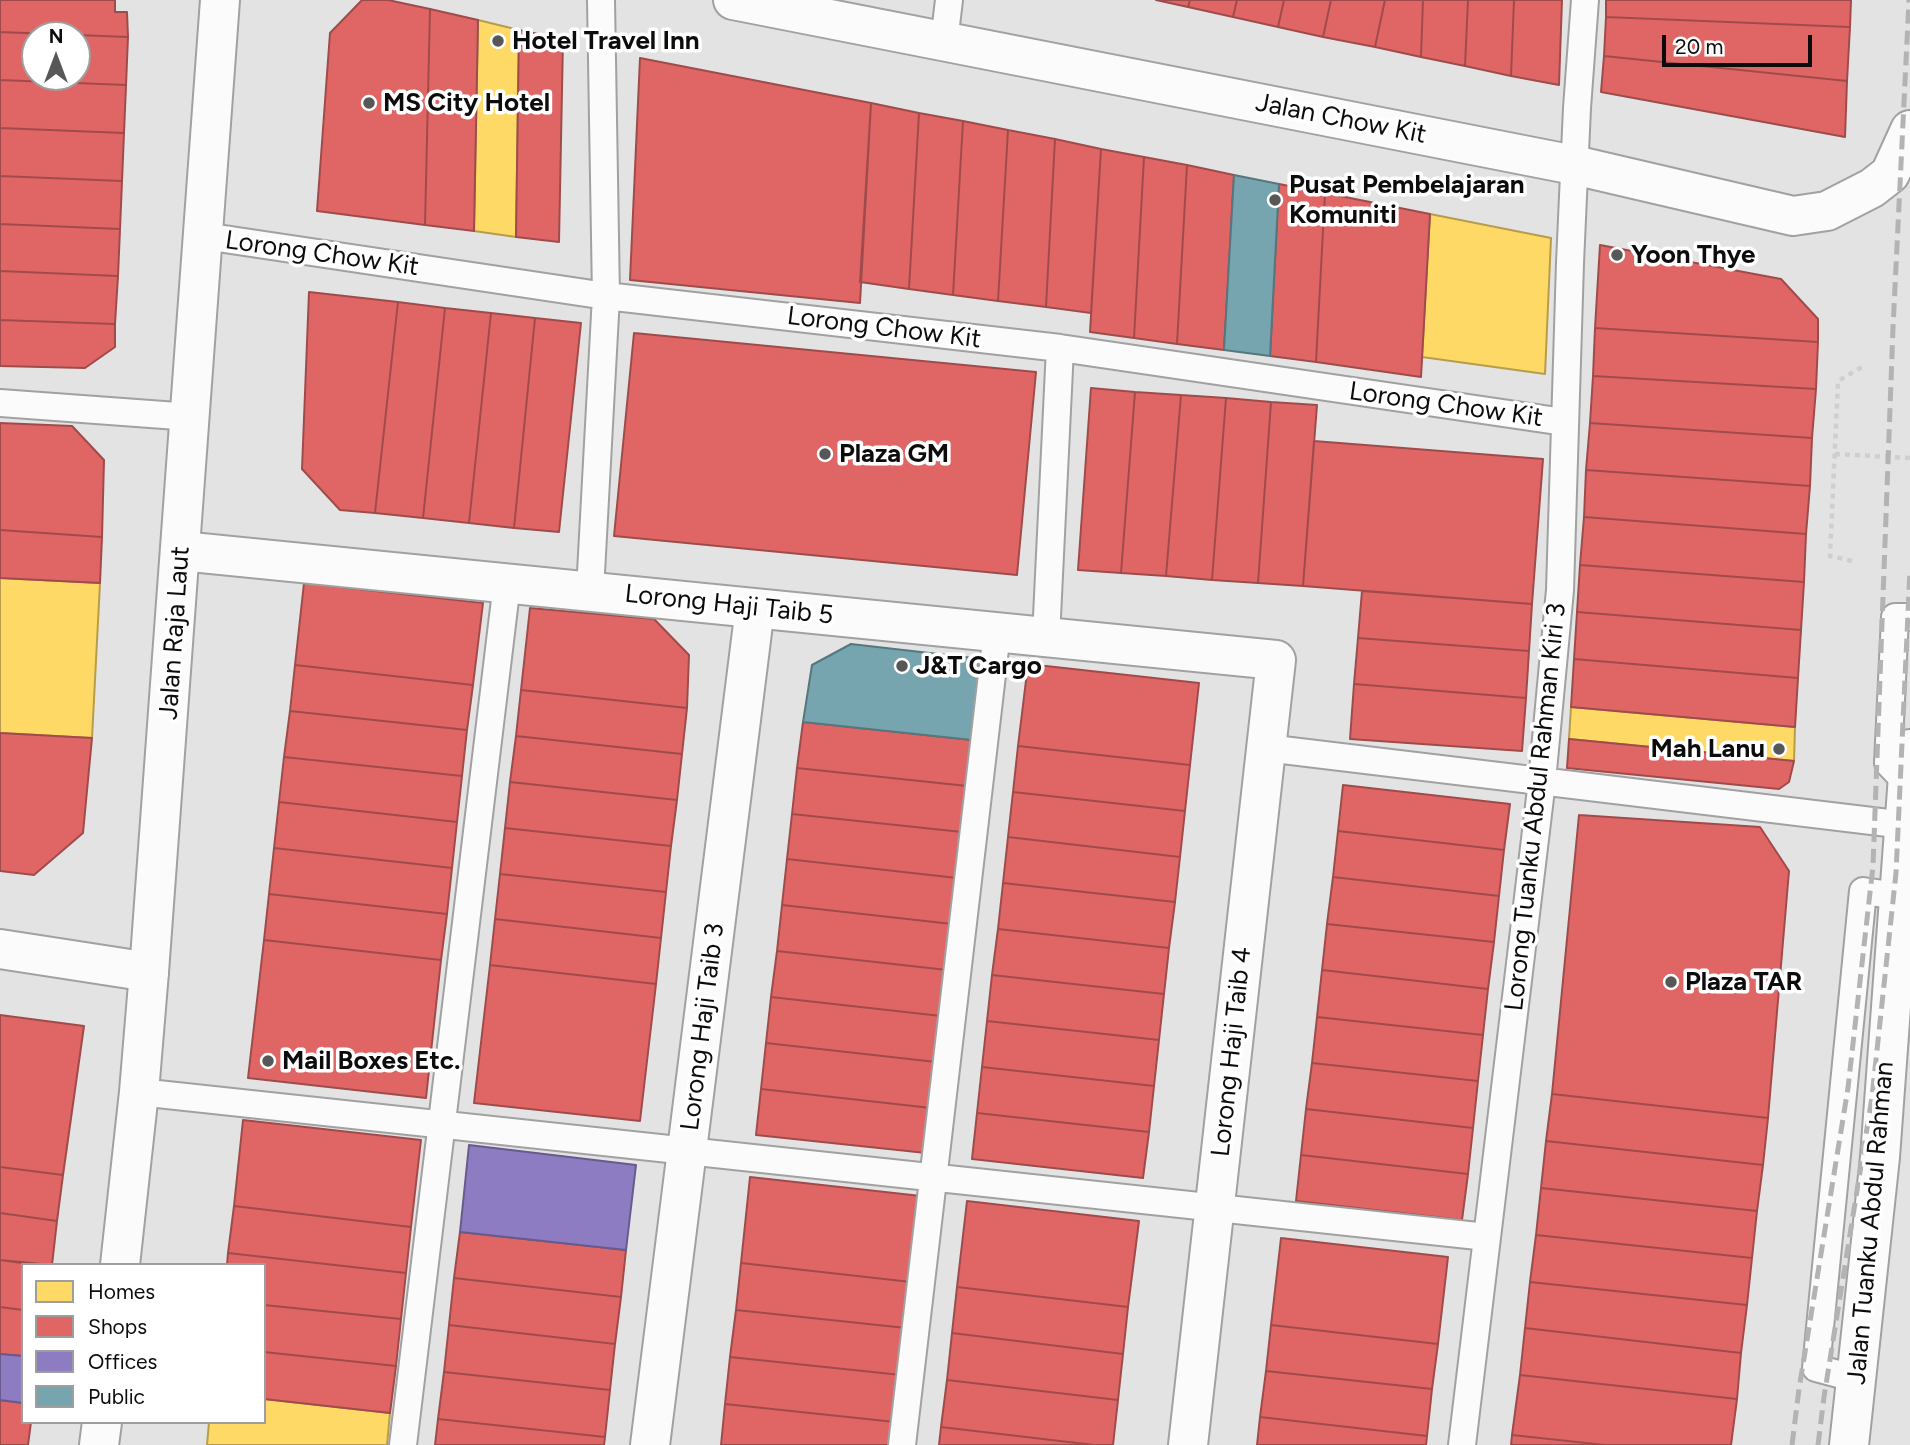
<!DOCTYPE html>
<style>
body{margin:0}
#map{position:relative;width:1910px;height:1445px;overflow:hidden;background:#e3e3e4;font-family:Figtree,sans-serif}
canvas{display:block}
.legend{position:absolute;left:21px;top:1263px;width:245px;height:161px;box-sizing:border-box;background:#fff;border:2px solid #9e9e9e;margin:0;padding:9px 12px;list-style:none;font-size:21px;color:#0c0c0d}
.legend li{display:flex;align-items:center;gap:14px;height:35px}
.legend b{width:35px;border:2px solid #9e9e9e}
.north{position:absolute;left:21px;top:21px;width:70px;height:70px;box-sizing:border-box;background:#fff;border:2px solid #9e9e9e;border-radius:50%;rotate:0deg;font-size:19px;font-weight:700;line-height:28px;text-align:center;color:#0c0c0d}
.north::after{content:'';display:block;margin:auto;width:24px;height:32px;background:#575758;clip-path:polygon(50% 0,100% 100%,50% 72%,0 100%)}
.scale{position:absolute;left:1662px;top:35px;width:150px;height:32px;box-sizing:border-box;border:4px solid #0c0c0d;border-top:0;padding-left:9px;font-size:21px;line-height:24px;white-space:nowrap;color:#0c0c0d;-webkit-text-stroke:5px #fff;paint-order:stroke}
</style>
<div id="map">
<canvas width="1910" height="1445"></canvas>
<ul class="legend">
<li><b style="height:19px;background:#ffd966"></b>Homes</li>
<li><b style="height:19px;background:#e06666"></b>Shops</li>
<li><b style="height:19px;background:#8e7cc3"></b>Offices</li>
<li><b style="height:19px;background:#76a5af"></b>Public</li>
</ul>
<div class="north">N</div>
<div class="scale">20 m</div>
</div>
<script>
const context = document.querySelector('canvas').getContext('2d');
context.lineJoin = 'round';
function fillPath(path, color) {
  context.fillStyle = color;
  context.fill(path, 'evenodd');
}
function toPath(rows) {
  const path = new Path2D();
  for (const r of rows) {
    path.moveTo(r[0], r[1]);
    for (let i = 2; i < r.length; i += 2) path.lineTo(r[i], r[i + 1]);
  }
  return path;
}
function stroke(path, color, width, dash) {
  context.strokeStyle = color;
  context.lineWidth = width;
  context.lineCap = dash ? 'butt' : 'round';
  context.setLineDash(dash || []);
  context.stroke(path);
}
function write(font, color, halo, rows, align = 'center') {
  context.font = font + ' Figtree,sans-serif';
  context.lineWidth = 7;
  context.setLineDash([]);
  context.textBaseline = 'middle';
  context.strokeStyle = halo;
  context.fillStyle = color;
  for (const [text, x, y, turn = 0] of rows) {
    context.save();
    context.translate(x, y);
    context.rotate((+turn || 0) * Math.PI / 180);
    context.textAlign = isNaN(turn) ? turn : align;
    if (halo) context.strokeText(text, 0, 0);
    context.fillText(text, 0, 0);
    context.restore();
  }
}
const homes = toPath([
 [478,20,519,30,516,237,474,231,478,20],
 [1430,214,1551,238,1545,374,1422,357,1430,214],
 [0,578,100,583,92,738,0,733,0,578],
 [1571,707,1795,727,1794,761,1569,739,1571,707],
 [264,1399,390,1413,387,1445,207,1445,209,1422,264,1422,264,1399]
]);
fillPath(homes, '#ffd966');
stroke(homes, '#b69c4b', 2);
const shops = toPath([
 [0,0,115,0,115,12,127,12,128,37,0,32,0,0],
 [362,0,388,0,430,9,425,225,317,211,330,33,362,0],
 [1156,0,1190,0,1188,7,1156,0],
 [1190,0,1237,0,1233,17,1188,7,1190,0],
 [1237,0,1284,0,1278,27,1233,17,1237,0],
 [1284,0,1331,0,1323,37,1278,27,1284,0],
 [1331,0,1385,0,1375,47,1323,37,1331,0],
 [1385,0,1423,0,1421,57,1375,47,1385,0],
 [1423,0,1468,0,1465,66,1421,57,1423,0],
 [1468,0,1514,0,1511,76,1465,66,1468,0],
 [1514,0,1562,0,1559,85,1511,76,1514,0],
 [1606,0,1851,0,1850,27,1606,17,1606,0],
 [430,9,478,20,474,231,425,225,430,9],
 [1606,17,1850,27,1847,81,1604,56,1606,17],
 [519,30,563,39,559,242,516,237,519,30],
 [0,32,70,35,35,35,35,77,77,77,77,35,128,37,126,85,0,80,0,32],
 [1604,56,1847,81,1845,137,1601,92,1604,56],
 [640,58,871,103,860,303,630,280,640,58],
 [0,80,126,85,124,133,0,128,0,80],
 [871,103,919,113,909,289,860,282,871,103],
 [919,113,963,121,953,295,909,289,919,113],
 [963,121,1008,130,998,301,953,295,963,121],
 [0,128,124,133,122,181,0,176,0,128],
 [1008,130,1055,139,1046,307,998,301,1008,130],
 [1055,139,1101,149,1091,313,1046,307,1055,139],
 [1101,149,1144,157,1134,338,1090,332,1101,149],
 [1144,157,1187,165,1177,344,1134,338,1144,157],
 [1187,165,1234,175,1224,350,1177,344,1187,165],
 [0,176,122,181,120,229,0,224,0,176],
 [1279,184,1325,193,1316,362,1270,356,1279,184],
 [1325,193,1430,214,1421,377,1316,362,1325,193],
 [0,224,120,229,118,276,0,271,0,224],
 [1600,245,1781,279,1818,319,1818,342,1595,328,1600,245],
 [0,271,118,276,115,324,0,320,0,271],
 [309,292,398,302,375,513,340,510,302,469,309,292],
 [398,302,445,308,423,518,375,513,398,302],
 [445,308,491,313,469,523,423,518,445,308],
 [491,313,535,318,514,528,469,523,491,313],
 [535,318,581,323,559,532,514,528,535,318],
 [0,320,115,324,115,347,85,368,0,366,0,320],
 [1595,328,1818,342,1816,389,1593,376,1595,328],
 [634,333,1036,372,1017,575,614,536,634,333],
 [1593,376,1816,389,1812,438,1590,423,1593,376],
 [1091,388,1135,392,1121,573,1078,570,1091,388],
 [1135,392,1181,395,1166,576,1121,573,1135,392],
 [1181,395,1226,398,1212,580,1166,576,1181,395],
 [1226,398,1271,402,1258,583,1212,580,1226,398],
 [1271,402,1317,405,1303,586,1258,583,1271,402],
 [0,423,72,426,104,460,102,537,0,530,0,423],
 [1590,423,1812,438,1810,486,1586,470,1590,423],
 [1314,441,1543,459,1532,604,1303,586,1314,441],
 [1586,470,1810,486,1806,534,1584,517,1586,470],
 [1584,517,1806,534,1804,582,1580,565,1584,517],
 [0,530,102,537,100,583,0,578,0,530],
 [1580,565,1804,582,1801,630,1577,612,1580,565],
 [304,583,483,603,473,685,295,665,304,583],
 [1362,591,1532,604,1529,651,1358,638,1362,591],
 [530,608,654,619,689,655,687,708,521,690,530,608],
 [1577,612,1801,630,1798,678,1574,659,1577,612],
 [1358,638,1529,651,1526,698,1354,684,1358,638],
 [1574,659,1798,678,1795,727,1571,707,1574,659],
 [1028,664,1199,683,1190,765,1018,746,1028,664],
 [295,665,473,685,467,730,290,711,295,665],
 [1354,684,1526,698,1522,751,1350,739,1354,684],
 [521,690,687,708,682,754,516,736,521,690],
 [290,711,467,730,462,776,284,757,290,711],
 [803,722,972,740,967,786,797,768,803,722],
 [0,733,92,738,83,833,34,875,0,871,0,733],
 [516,736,682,754,677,800,510,782,516,736],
 [1569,739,1794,761,1789,782,1779,789,1567,768,1569,739],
 [1018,746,1190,765,1185,811,1013,792,1018,746],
 [284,757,462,776,457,822,279,802,284,757],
 [797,768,967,786,962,832,792,814,797,768],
 [510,782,677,800,671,846,505,828,510,782],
 [1343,785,1510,804,1504,850,1338,831,1343,785],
 [1013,792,1185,811,1180,857,1008,837,1013,792],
 [279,802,457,822,452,868,274,848,279,802],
 [792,814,962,832,957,878,787,859,792,814],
 [1579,815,1760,827,1789,871,1768,1118,1552,1094,1579,815],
 [505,828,671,846,666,892,500,874,505,828],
 [1338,831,1504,850,1499,896,1333,877,1338,831],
 [1008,837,1180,857,1175,902,1003,883,1008,837],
 [274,848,452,868,447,914,269,894,274,848],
 [787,859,957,878,952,924,782,905,787,859],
 [500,874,666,892,661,938,495,919,500,874],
 [1333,877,1499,896,1494,942,1327,924,1333,877],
 [1003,883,1175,902,1169,948,998,929,1003,883],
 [269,894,447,914,441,960,264,940,269,894],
 [782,905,952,924,947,970,777,951,782,905],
 [495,919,661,938,656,984,490,965,495,919],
 [1327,924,1494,942,1488,989,1322,970,1327,924],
 [998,929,1169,948,1164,994,992,975,998,929],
 [264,940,441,960,426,1098,248,1078,264,940],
 [777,951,947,970,941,1016,771,997,777,951],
 [490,965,656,984,640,1121,474,1103,490,965],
 [1322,970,1488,989,1483,1035,1317,1017,1322,970],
 [992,975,1164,994,1159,1040,987,1021,992,975],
 [771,997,941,1016,936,1062,766,1043,771,997],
 [0,1015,84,1026,63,1175,0,1167,0,1015],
 [1317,1017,1483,1035,1478,1081,1312,1063,1317,1017],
 [987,1021,1159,1040,1154,1086,982,1067,987,1021],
 [766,1043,936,1062,931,1108,761,1089,766,1043],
 [1312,1063,1478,1081,1473,1128,1306,1109,1312,1063],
 [982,1067,1154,1086,1149,1132,977,1113,982,1067],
 [761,1089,931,1108,926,1153,756,1135,761,1089],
 [1552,1094,1768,1118,1763,1165,1546,1141,1552,1094],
 [1306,1109,1473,1128,1468,1174,1301,1155,1306,1109],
 [977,1113,1149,1132,1143,1178,972,1159,977,1113],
 [243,1120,421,1140,411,1227,234,1206,243,1120],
 [1546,1141,1763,1165,1757,1211,1541,1188,1546,1141],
 [1301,1155,1468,1174,1462,1220,1296,1201,1301,1155],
 [0,1167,63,1175,57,1221,0,1213,0,1167],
 [750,1177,921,1196,911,1282,741,1263,750,1177],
 [1541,1188,1757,1211,1752,1258,1536,1235,1541,1188],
 [967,1201,1139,1221,1128,1307,957,1287,967,1201],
 [234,1206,411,1227,406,1273,228,1253,234,1206],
 [0,1213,57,1221,52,1265,0,1260,0,1213],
 [460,1232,626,1250,621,1297,454,1278,460,1232],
 [1536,1235,1752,1258,1747,1305,1530,1282,1536,1235],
 [1281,1238,1448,1257,1438,1344,1271,1325,1281,1238],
 [228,1253,406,1273,401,1319,264,1305,264,1265,227,1265,228,1253],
 [0,1260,37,1265,23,1265,23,1310,0,1307,0,1260],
 [741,1263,911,1282,906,1328,736,1310,741,1263],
 [454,1278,621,1297,615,1344,449,1325,454,1278],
 [1530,1282,1747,1305,1741,1353,1525,1328,1530,1282],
 [957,1287,1128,1307,1123,1354,952,1333,957,1287],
 [264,1305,401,1319,396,1366,264,1352,264,1305],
 [0,1307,23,1310,23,1356,0,1354,0,1307],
 [736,1310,906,1328,901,1375,730,1357,736,1310],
 [449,1325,615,1344,610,1390,444,1372,449,1325],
 [1271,1325,1438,1344,1432,1389,1266,1371,1271,1325],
 [1525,1328,1741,1353,1737,1399,1520,1375,1525,1328],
 [952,1333,1123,1354,1118,1400,947,1380,952,1333],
 [264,1352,396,1366,390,1413,264,1399,264,1352],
 [730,1357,901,1375,895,1422,725,1404,730,1357],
 [1266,1371,1432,1389,1427,1436,1260,1417,1266,1371],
 [444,1372,610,1390,605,1437,438,1419,444,1372],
 [1520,1375,1737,1399,1731,1445,1605,1445,1512,1435,1520,1375],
 [947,1380,1118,1400,1113,1445,1094,1445,941,1427,947,1380],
 [0,1400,23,1403,23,1422,31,1422,28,1445,0,1445,0,1400],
 [725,1404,895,1422,892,1445,721,1445,725,1404],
 [1260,1417,1427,1436,1426,1445,1257,1445,1260,1417],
 [438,1419,605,1437,604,1445,435,1445,438,1419],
 [941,1427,1094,1445,939,1445,941,1427],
 [1512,1435,1605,1445,1511,1445,1512,1435]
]);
fillPath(shops, '#e06666');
stroke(shops, '#a04b4b', 2);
const offices = toPath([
 [469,1145,636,1165,626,1250,460,1232,469,1145],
 [0,1354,23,1356,23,1403,0,1400,0,1354]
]);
fillPath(offices, '#8e7cc3');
stroke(offices, '#675a8c', 2);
const public = toPath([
 [1234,175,1279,184,1270,356,1224,350,1234,175],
 [851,644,982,659,972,740,803,722,812,665,851,644]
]);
fillPath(public, '#76a5af');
stroke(public, '#56777e', 2);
const lane = toPath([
 [944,42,949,0],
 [204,236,606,296,1060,348,1564,422],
 [0,403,191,417],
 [590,591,606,296,601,0],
 [1046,637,1060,348],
 [1266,748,1905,825],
 [1908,784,1888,763,1895,617,1910,617],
 [139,1092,1487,1237],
 [1857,1379,1816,1368,1863,891,1898,896],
 [403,1445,507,583],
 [902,1445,997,632],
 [1462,1445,1542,781,1560,590,1570,263,1577,108,1585,0]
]);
const street = toPath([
 [181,551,1276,660,1188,1445],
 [0,949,149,972],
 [650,1445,755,608]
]);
const secondary = toPath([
 [733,0,1574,165,1793,216,1827,211,1872,188,1890,174,1910,130],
 [120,1265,139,1092,149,972,220,0],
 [99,1445,102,1422],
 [1849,1445,1880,1157,1910,749]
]);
stroke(lane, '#a1a1a2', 30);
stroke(street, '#a1a1a2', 42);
stroke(secondary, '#a1a1a2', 42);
stroke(toPath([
 [1835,454,1910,458],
 [1852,561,1830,556,1838,381,1862,367]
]), '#cfcfd0', 4.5, [5, 5]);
stroke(lane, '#fbfbfb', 26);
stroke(street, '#fbfbfb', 38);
stroke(secondary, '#fbfbfb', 38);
stroke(toPath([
 [1792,1445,1799,1389,1848,1088,1873,866,1893,328,1909,0],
 [1818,1445,1824,1397,1872,1097,1896,873,1910,570]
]), '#b3b3b4', 5, [14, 7]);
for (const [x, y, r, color] of [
 [498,41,7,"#575758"],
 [369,103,7,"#575758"],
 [1275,200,7,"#575758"],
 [1617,255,7,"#575758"],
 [825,454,7,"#575758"],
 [902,666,7,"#575758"],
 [1779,749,7,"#575758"],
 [1671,982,7,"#575758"],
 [268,1061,7,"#575758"]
]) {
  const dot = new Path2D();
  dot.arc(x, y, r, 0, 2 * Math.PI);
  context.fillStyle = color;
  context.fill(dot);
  stroke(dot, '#fff', 2.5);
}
write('bold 26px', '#0c0c0d', '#fff', [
 ["Hotel Travel Inn",512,41],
 ["MS City Hotel",383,103],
 ["Pusat Pembelajaran",1289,185],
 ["Komuniti",1289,215],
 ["Yoon Thye",1631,255],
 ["Plaza GM",839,454],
 ["J&T Cargo",916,666],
 ["Mah Lanu",1765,749,"right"],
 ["Plaza TAR",1685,982],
 ["Mail Boxes Etc.",282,1061]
], 'left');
write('26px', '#0c0c0d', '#fff', [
 ["Jalan Chow Kit",1341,119,11],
 ["Lorong Chow Kit",322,254,8],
 ["Lorong Chow Kit",884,328,7],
 ["Lorong Chow Kit",1446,405,8],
 ["Lorong Haji Taib 5",729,605,6],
 ["Jalan Raja Laut",175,633,-86],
 ["Lorong Tuanku Abdul Rahman Kiri 3",1536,807,-84],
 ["Lorong Haji Taib 3",703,1027,-83],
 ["Lorong Haji Taib 4",1232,1052,-84],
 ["Jalan Tuanku Abdul Rahman",1871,1223,-85]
]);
</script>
